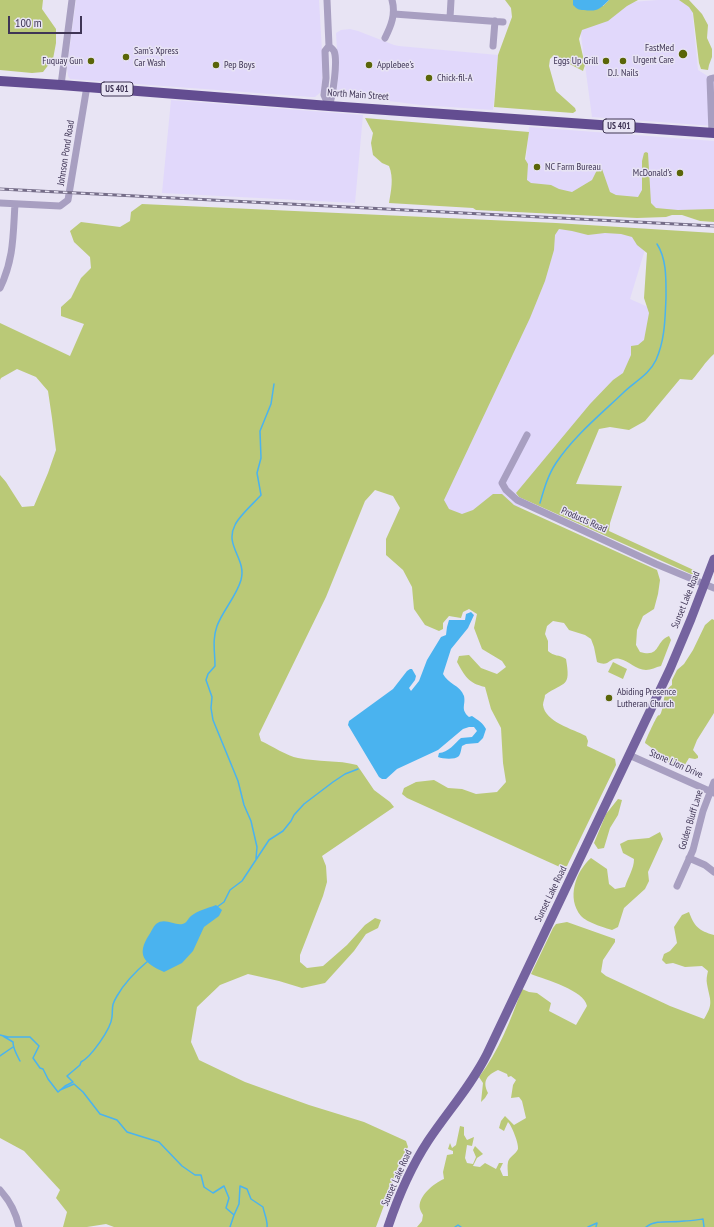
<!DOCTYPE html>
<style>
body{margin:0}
#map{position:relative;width:714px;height:1227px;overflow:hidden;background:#e8e4f4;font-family:"PT Sans Narrow",sans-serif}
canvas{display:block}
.scale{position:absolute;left:8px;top:16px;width:74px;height:18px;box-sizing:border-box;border:2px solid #3f3555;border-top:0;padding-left:5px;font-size:12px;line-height:14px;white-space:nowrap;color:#3f3555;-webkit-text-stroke:3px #e8e4f4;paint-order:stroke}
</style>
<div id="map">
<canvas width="714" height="1227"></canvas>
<div class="scale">100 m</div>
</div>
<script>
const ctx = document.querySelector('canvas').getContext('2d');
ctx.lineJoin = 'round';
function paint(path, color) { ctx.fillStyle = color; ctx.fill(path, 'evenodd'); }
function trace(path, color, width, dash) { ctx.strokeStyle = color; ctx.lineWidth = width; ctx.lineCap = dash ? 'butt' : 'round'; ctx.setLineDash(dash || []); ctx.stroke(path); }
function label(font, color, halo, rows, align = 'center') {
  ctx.font = font + ' "PT Sans Narrow",sans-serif'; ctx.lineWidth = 3; ctx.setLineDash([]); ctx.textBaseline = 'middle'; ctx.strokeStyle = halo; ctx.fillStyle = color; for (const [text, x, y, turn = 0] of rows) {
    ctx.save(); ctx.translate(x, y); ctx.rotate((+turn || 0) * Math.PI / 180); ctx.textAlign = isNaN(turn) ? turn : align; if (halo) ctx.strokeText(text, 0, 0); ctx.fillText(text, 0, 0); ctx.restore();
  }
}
paint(new Path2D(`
 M76 0H319L323 68 321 92 315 97H311L70 79 68 76 67 68Z
 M658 0H681L692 8 698 70 714 80V126L592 117 580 28 618 3Z
 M350 29 358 31 394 45 399 46 498 55 493 110 421 105 340 95 337 89 338 67 336 33 341 30Z
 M171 100 363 115 355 203 162 193Z
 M529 127 714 141V215L522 203Z
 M555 228 650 233 630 299 657 311 643 367 526 497 518 511 426 522Z`), '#e1d8fb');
paint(new Path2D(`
 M0 0H43L42 9 56 29V43L53 59 43 72 32 73 0 70Z
 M505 0H573V5L603 6 609 0H638L627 6 608 21 582 30 579 39 585 65 583 71 562 60 554 55 550 59 549 66 556 91 575 108 576 111 573 113 494 107 498 55 512 17 511 8Z
 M679 0H689L702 14 708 25 707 38 712 49V57L709 65 708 70 701 69 699 63 693 13 689 7Z
 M365 118 529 132 525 159 528 164 527 180 531 183 551 185 559 189 572 192 592 180 597 170 602 169 610 192 616 195 638 197 642 190V161L644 153 646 152 648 153 651 203 656 208 678 210 714 209V222L700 221 682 215H672L666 217 637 218 476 210 473 208 389 203C391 191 394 178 389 166L382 163 373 155 371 143 373 133Z
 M142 204 556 223 714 233V354C705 362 700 371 692 380L680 379 645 421 629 430 610 427 599 429 576 484 622 486 610 523 609 531 698 572 696 574H691L519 497 516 493 590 404 613 380 623 373 631 355V346L638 345 644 340 649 313 644 298 647 253 637 245 632 237 621 234 605 233 588 235 572 231 559 229 555 235 554 250 545 281 530 318 444 500 449 509 462 514 473 510 493 494H502L514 505 657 570 660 580 658 594 654 609 643 616 637 630 636 645 640 652C661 658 655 641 669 636L671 640 661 666C656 667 651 670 646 670 636 670 629 661 620 659 609 656 610 668 597 662L594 647 591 639 585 635 569 630 564 623 553 621 547 626 545 634 548 641V651C554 657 559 654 566 659 571 688 565 681 545 695 545 698 543 702 543 705 545 722 573 729 586 736L588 741 587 746 615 759 616 765 567 866 562 868 407 798 402 794 404 788 416 782 434 780 448 788 462 789 476 794 497 792 506 782 503 763 501 728 491 709 485 687C468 683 465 676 457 662L459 656 469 655 481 668 497 674 506 667 502 661 482 649 474 628 477 614 469 609 463 612 461 618 449 616 443 623V629L439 631 425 625 414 609 412 587 403 570 386 555V539L400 508 393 496 375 490 365 501 326 597 259 734 261 741C272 746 287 756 298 758 318 762 338 760 357 765L374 790 390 802 394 807 322 856 326 866 327 882 323 896 300 955V962L307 968 323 966 347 945 365 925 375 918 381 920 378 928 366 934 354 951 325 983 302 988 279 981 248 974 220 985 197 1007 191 1042 199 1060 245 1082 309 1105 364 1122 406 1141 408 1147 401 1159 376 1227H114L106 1224 87 1227H63L67 1212 56 1198 60 1190 24 1151 0 1138V475L6 482 22 507 34 506 48 473 56 450 52 418 48 391 36 377 17 369 1 378 0 380V323L70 356 84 324 61 316V307L71 298 81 278 91 268 90 257 74 242 70 231 81 222 120 227 130 221 131 212Z
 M712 619 714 620V713L697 740 693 750 698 756V758L695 759 689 758 683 768 658 758 656 751 645 743C646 739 655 720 657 717 660 713 658 718 661 713 665 703 662 692 672 685V680L677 670 684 664 693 650 705 625Z
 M613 662 627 669 623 679 608 672Z
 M618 799 622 800 618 815 610 828 604 848 598 849 594 843 606 814Z
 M660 832 663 839 648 872 649 881 645 889 624 908 618 927 612 930C605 928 586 922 581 916 566 898 576 871 591 858L607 869 609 884 615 889 625 887C628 877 634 869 634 859L623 853 620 844 628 840 649 838Z
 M689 912C694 926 699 931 714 935V1227H417L422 1221 423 1215C422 1213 421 1212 420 1209 417 1197 434 1183 444 1179L443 1172 447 1155 453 1154V1151L448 1149 450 1143 452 1148 456 1145 460 1126 464 1127V1135L467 1140 474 1137 472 1146 467 1145 465 1158 467 1163 473 1164 476 1157 473 1150 475 1146 483 1154 477 1158 473 1166 480 1167 485 1163 496 1169 499 1163H503L500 1169 503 1176H508C508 1172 507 1166 508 1162 509 1157 516 1154 518 1149 519 1144 512 1126 508 1122L504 1131 499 1128 501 1121 505 1116 514 1125 526 1118 522 1101 519 1097 511 1098 513 1085 516 1080 511 1076 508 1077 507 1074 498 1070C487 1075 482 1081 488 1093L485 1098 481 1102 483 1083 479 1077C499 1051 511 1019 522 989L529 992 537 993 551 1003 549 1011 576 1025 587 1006C584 990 546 980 531 974L553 928 556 924 567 922 615 939V942L603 960 601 972 606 976 670 1006 704 1019C714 1003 710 1001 707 984 706 980 707 975 708 971L702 966 685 967 673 963 666 964 662 960 664 954 670 951 677 943 674 927 682 915Z`), '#bac977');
paint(new Path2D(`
 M573 0H609C600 9 597 12 584 10 578 10 577 9 573 5Z
 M471 612 474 615 468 628 451 649 443 674C448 684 460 685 464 696 466 705 460 709 469 717L472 716C478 720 483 723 486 729L483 738 478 743 466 744 462 746C461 749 461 753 459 756 455 760 443 759 438 757L439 753C448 753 455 743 461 738L472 737 477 731 474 727H469L463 729 438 750 397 769 386 779H382L379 777 348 725 349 721 393 689 407 671 410 669H412L416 676 415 680 409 688 411 691 419 681 427 660 441 637 446 635 447 627 449 620H465L466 614Z
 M216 905 222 910 219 916 204 927 193 951 182 963 164 972C144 963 136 955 149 935 151 932 153 927 156 924 166 916 176 928 185 923 188 921 188 918 191 916 197 911 208 908 216 905Z`), '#4ab3ef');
trace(new Path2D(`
 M540 503C544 489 548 475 556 463 574 436 600 415 623 393 634 382 649 375 656 360 665 340 665 319 666 298 666 281 667 259 657 244
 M256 859 257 847 251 821 244 805 238 781 213 720 211 708 212 697 206 680 208 674 215 666C215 652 212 640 217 626 223 610 236 597 241 580 247 559 224 546 235 525 239 516 254 503 261 495L257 473 261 458 260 431 271 404 274 384
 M217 907 224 902 230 890 242 881 269 840 283 831 291 821 294 815 304 804 333 782 345 774 358 769
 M0 1035 8 1037H30L39 1046 33 1058 40 1068 43 1069 48 1079 58 1092
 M3 1036 13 1042C13 1049 17 1055 20 1061
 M0 1056 13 1047
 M60 1090 74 1084 83 1092 100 1114 117 1120 127 1132 159 1142 182 1166 195 1175H201L204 1187 213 1193 224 1186 229 1198 226 1208 234 1215
 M58 1092 65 1086 73 1082 67 1076 80 1065 81 1062C91 1057 111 1029 112 1017 113 1007 111 1006 117 996 125 982 136 971 148 961
 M230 1227 234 1215 239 1204 240 1186 247 1189 251 1199 263 1207C264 1213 268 1221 267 1227
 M455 1227 458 1225 461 1227
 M588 1227 597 1223 596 1227
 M646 1227C656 1219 672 1223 684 1221 690 1221 696 1220 703 1219L704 1227`), '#4ab3ef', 1.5);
trace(new Path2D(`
 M327 0 329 46C331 48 333 49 334 51 338 60 333 96 329 106
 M394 14 503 22
 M450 18 451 0
 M385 38C391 26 396 14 392 0
 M329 46 325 51 326 78 324 95 329 106
 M493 46 495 21
 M61 85 72 0
 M712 133 710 79 714 78
 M0 203 60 206 68 200 87 86
 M0 288C14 259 13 235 15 204
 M527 435 502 483 506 490 517 500 656 564 714 588
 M629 755 714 793
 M689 858 705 865 714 872
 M677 886 693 850 703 811 714 782
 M0 1190C10 1201 16 1212 19 1227`), '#a89fc1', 7);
trace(new Path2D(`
 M388 1227C398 1197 411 1167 428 1141 448 1111 471 1086 487 1054L670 669 691 619 714 559`), '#75639f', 9);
trace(new Path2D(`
 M0 81 61 85 329 106 714 133`), '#634d91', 10);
const rail = new Path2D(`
 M0 189 714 226`);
trace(rail, '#756d88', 3);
trace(rail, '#e8e4f4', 1.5, [4.5]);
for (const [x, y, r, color] of [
 [683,54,5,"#5a6508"],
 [126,57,4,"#5a6508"],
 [91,61,4,"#5a6508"],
 [606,61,4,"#5a6508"],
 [623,61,4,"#5a6508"],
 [216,65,4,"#5a6508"],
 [369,65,4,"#5a6508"],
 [429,78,4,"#5a6508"],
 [537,167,4,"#5a6508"],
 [680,173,4,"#5a6508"],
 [609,698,4,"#5a6508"]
]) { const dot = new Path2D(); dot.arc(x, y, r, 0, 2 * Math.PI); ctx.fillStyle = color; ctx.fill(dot); trace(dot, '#e8e4f4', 1.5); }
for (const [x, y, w] of [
 [117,89,32],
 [619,126,32]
]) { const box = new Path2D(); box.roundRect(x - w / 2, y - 7, w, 14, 3); ctx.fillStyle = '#e8e4f4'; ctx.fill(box); trace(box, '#3f3555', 1); }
label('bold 9px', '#3f3555', null, [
 ["US 401",117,89],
 ["US 401",619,126]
]);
label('10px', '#3f3555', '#e8e4f4', [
 ["FastMed",674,48,"right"],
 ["Urgent Care",674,60,"right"],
 ["Sam's Xpress",134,51],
 ["Car Wash",134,63],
 ["Fuquay Gun",83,61,"right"],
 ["Eggs Up Grill",598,61,"right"],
 ["Pep Boys",224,65],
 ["Applebee's",377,65],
 ["D.J. Nails",623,73,"center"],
 ["Chick-fil-A",437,78],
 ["NC Farm Bureau",545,167],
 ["McDonald's",672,173,"right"],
 ["Abiding Presence",617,692],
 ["Lutheran Church",617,704]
], 'left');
label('10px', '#3f3555', '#e8e4f4', [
 ["North Main Street",358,95,4],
 ["Johnson Pond Road",66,153,-81],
 ["Products Road",584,520,24],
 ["Sunset Lake Road",686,600,-68],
 ["Stone Lion Drive",676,764,24],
 ["Golden Bluff Lane",691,820,-73],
 ["Sunset Lake Road",551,894,-64],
 ["Sunset Lake Road",397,1178,-66]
]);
</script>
